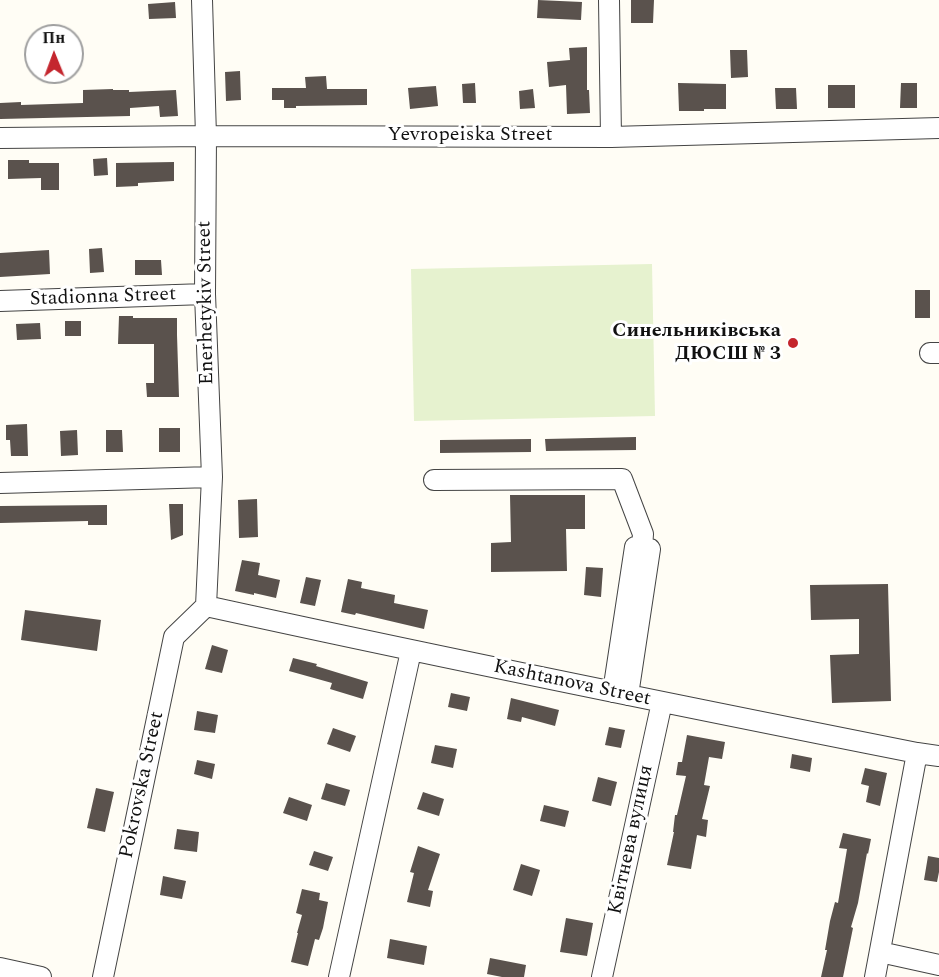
<!DOCTYPE html>
<meta charset="utf-8">
<style>
body{margin:0}
#map{position:relative;width:939px;height:977px;overflow:hidden;background:#fffdf5;font-family:Spectral,serif}
canvas{display:block}
.north{position:absolute;left:24px;top:24px;width:60px;height:60px;box-sizing:border-box;background:#fff;border:2px solid #a0a0a0;border-radius:50%;rotate:359deg;font-size:16px;font-weight:700;line-height:24px;text-align:center;color:#111}
.north::after{content:'';display:block;margin:auto;width:21px;height:27px;background:#c4262e;clip-path:polygon(50% 0,100% 100%,50% 72%,0 100%)}
</style>
<div id="map">
<canvas width="939" height="977"></canvas>
<div class="north">Пн</div>
</div>
<script>
const ctx = document.querySelector('canvas').getContext('2d');
ctx.lineJoin = 'round';
function paint(path, color) { ctx.fillStyle = color; ctx.fill(path, 'evenodd'); }
function trace(path, color, width, dash) { ctx.strokeStyle = color; ctx.lineWidth = width; ctx.lineCap = dash ? 'butt' : 'round'; ctx.setLineDash(dash || []); ctx.stroke(path); }
function label(font, color, halo, rows, align = 'center') {
  ctx.font = font + ' Spectral,serif'; ctx.lineWidth = 6; ctx.setLineDash([]); ctx.textBaseline = 'middle'; ctx.strokeStyle = halo; ctx.fillStyle = color; for (const [text, x, y, turn = 0] of rows) {
    ctx.save(); ctx.translate(x, y); ctx.rotate((+turn || 0) * Math.PI / 180); ctx.textAlign = isNaN(turn) ? turn : align; if (halo) ctx.strokeText(text, 0, 0); ctx.fillText(text, 0, 0); ctx.restore();
  }
}
paint(new Path2D(`
 M652 264 655 416 414 421 411 269Z`), '#e6f2cf');
paint(new Path2D(`
 M538 0 582 2 581 20 537 18Z
 M631 0H654L653 23H631Z
 M175 2 176 18 149 19 148 4Z
 M587 47V90H589L590 113 567 114 566 85 549 87 547 62 570 60 569 48Z
 M730 50H747L748 77 731 78Z
 M240 71 241 100 226 101 225 72Z
 M326 76 327 89H367V105L296 106V108H284V100H272V88H306L305 77Z
 M475 83 476 103H463L462 84Z
 M678 83 726 84V109H704V111H679Z
 M901 83H917V108H900Z
 M828 85H855V108H828Z
 M436 86 438 106 410 109 408 88Z
 M775 88H796L797 109H776Z
 M113 89V90H129V92L176 90 178 116 160 117 159 106 130 108V116L0 119V103L21 102V105L83 103V90Z
 M533 89 535 108 520 109 519 91Z
 M107 158 108 175 94 176 93 159Z
 M8 160H29V163H59V190H41V178L8 179Z
 M174 162V181L138 183V186L116 187V163Z
 M102 248 104 272 90 273 89 249Z
 M49 250 50 274 0 277V253Z
 M135 260H161L162 275H135Z
 M915 290H930V318H915Z
 M119 316H133V318H177V335L179 397H147L146 383H154V344H118Z
 M65 321H81V336H65Z
 M40 323 41 339 17 340 16 324Z
 M27 424 28 456H11L10 440H6V425Z
 M159 428H180V452H159Z
 M77 430 78 455 61 456 60 431Z
 M106 430H122L123 452H106Z
 M636 437V450L546 451 545 439Z
 M531 439V452L440 453V440Z
 M510 495H585V529H566L567 571 491 572V543L511 542Z
 M257 499 258 537 239 538 238 500Z
 M169 504H183V535L171 540Z
 M107 505V525H88V521L0 523V506Z
 M242 560 260 563 258 575 280 580 276 598 254 593V595L235 591Z
 M586 567 603 568 601 597 584 595Z
 M306 577 321 580 315 606 300 603Z
 M348 579 362 582 361 588 395 595 394 603 428 610 424 629 356 613 355 615 341 612Z
 M888 584 891 701 832 703 830 655 859 654V619L811 620 810 585Z
 M25 610 101 620 97 651 21 640Z
 M212 645 228 650 222 673 205 669Z
 M293 658 317 664 316 666 368 682 363 699 330 689 332 683 289 671Z
 M451 693 470 697 467 711 448 707Z
 M511 698 559 710 555 726 522 717 521 722 507 719Z
 M197 711 218 715 215 733 194 730Z
 M609 727 625 730 621 748 605 745Z
 M333 728 356 736 350 752 327 744Z
 M687 735 725 742 722 759 709 757 704 785 710 786 702 819 708 820 706 837 697 835 691 869 667 865 674 832H673L675 815H677L686 776 676 775 678 762H682Z
 M435 745 457 749 453 768 431 763Z
 M792 754 812 758 810 772 790 768Z
 M197 760 215 764 212 779 194 774Z
 M865 768 887 773 880 806 866 802 869 786 861 784Z
 M598 777 617 782 611 806 592 801Z
 M326 783 350 790 345 806 321 799Z
 M96 788 114 792 105 832 87 828Z
 M423 792 444 799 439 816 417 809Z
 M289 797 312 805 307 821 283 813Z
 M544 805 569 811 565 827 540 821Z
 M177 829 199 832 197 852 174 849Z
 M843 833 871 839 868 854 867 853 858 903 851 927 853 928 843 977H821L827 950H825L830 921 835 902 838 903 847 849 839 848Z
 M418 846 440 854 428 890 433 891 430 907 407 902 414 873 410 872Z
 M314 851 333 857 328 871 309 865Z
 M928 856 939 858V872L937 882 924 880Z
 M521 864 540 870 532 896 513 890Z
 M163 876 186 881 182 899 160 895Z
 M302 889 320 893 319 900 328 902 323 928 319 940 315 939 308 966 291 962 298 933H297L302 915 296 913Z
 M566 918 593 923 587 956 560 952Z
 M390 939 427 946 424 965 387 958Z
 M490 958 526 965 524 977H502L487 974Z`), '#5a524d');
const minor = new Path2D(`
 M202 0 206 136 205 294 212 477 206 606
 M609 0 611 137
 M0 138 206 136 611 137 939 128
 M0 301 205 294
 M930 353H939
 M434 480 622 479 643 534 642 548
 M0 483 212 477
 M206 606C443 658 680 706 917 753L939 756
 M613 692 635 547 650 549 628 695
 M880 952 939 965
 M0 968 41 977
 M103 977 174 637 206 606
 M339 977 411 651
 M602 977 662 702
 M875 977 917 753`);
trace(minor, '#444', 22);
trace(minor, '#fff', 20);
for (const [x, y, r, color] of [
 [793,343,6,"#c4262e"]
]) { const dot = new Path2D(); dot.arc(x, y, r, 0, 2 * Math.PI); ctx.fillStyle = color; ctx.fill(dot); trace(dot, '#fff', 2); }
label('20px', '#111', '#fff', [
 ["Yevropeiska Street",470,136],
 ["Stadionna Street",103,298,-2],
 ["Enerhetykiv Street",207,303,-91],
 ["Kashtanova Street",572,684,12],
 ["Pokrovska Street",143,785,-78],
 ["Квітнева вулиця",632,840,-78]
]);
label('bold 20px', '#111', '#fff', [
 ["Синельниківська",781,332],
 ["ДЮСШ № 3",781,355]
], 'right');
</script>
